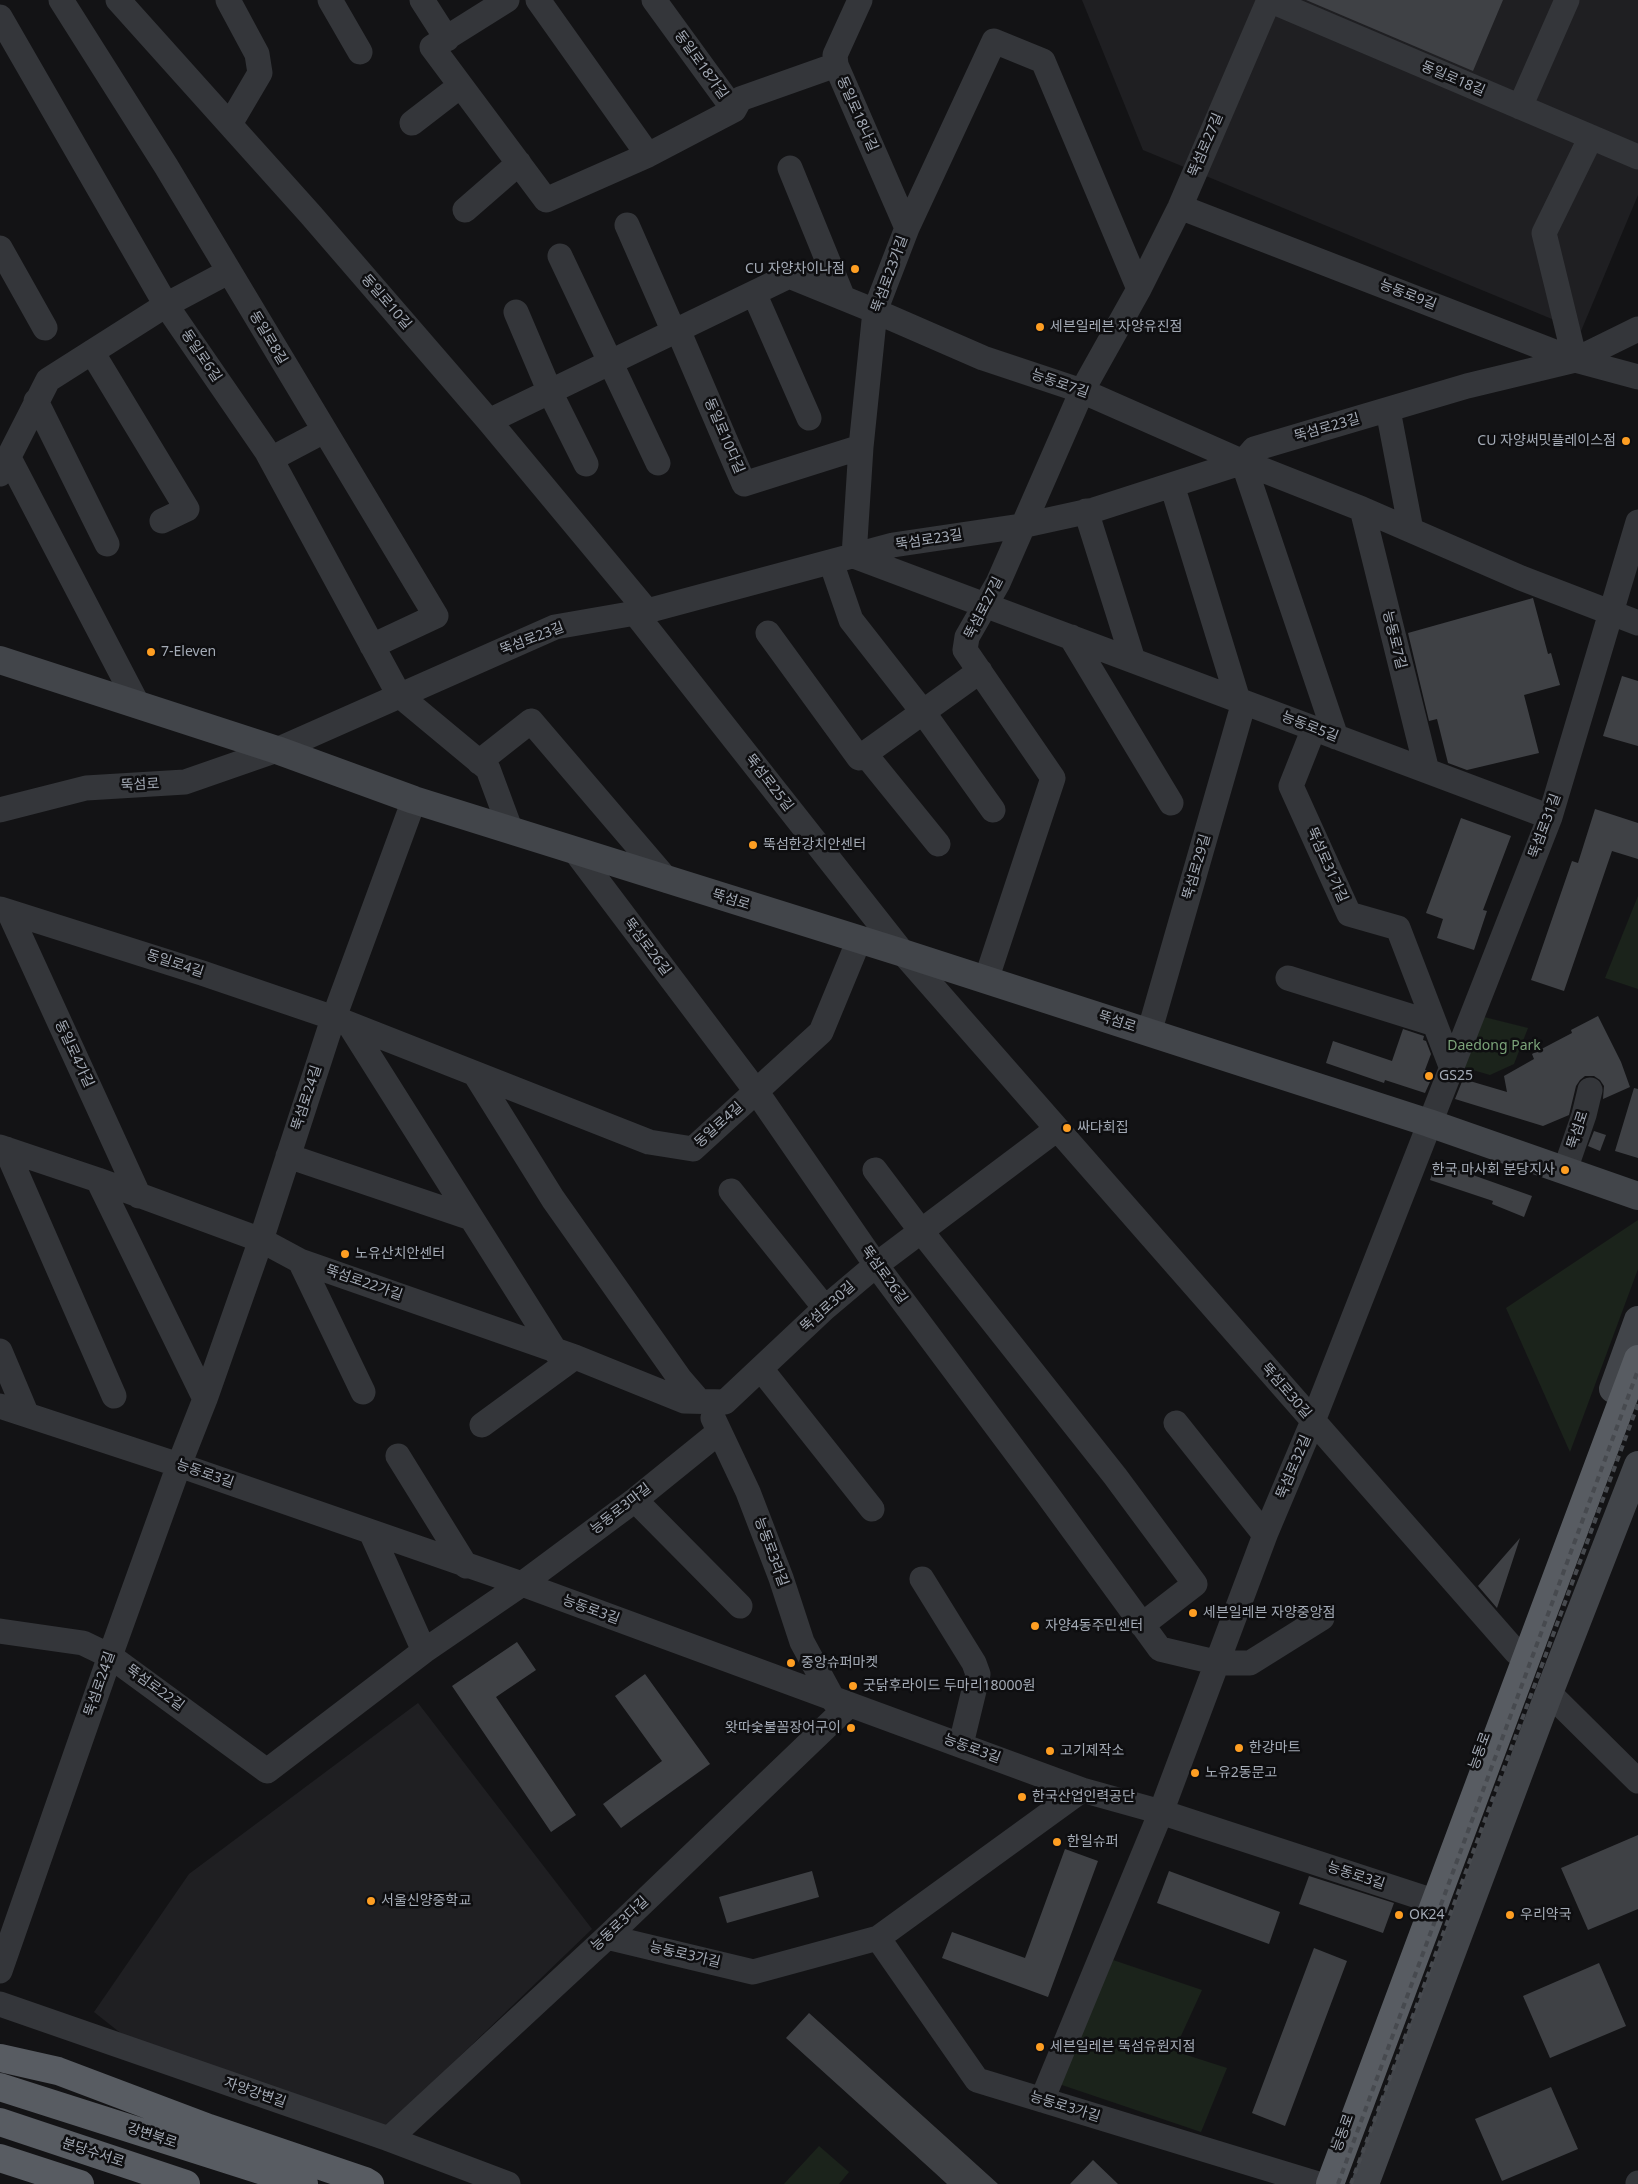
<!DOCTYPE html>
<meta charset="utf-8">
<style>
body{margin:0}
canvas{display:block;background:#131315}
</style>
<canvas width="1638" height="2184"></canvas>
<script>
const ctx = document.querySelector('canvas').getContext('2d');
ctx.lineJoin = 'round';
function paint(path, color) { ctx.fillStyle = color; ctx.fill(path, 'evenodd'); }
function trace(path, color, width, dash) { ctx.strokeStyle = color; ctx.lineWidth = width; ctx.lineCap = dash ? 'butt' : 'round'; ctx.setLineDash(dash || []); ctx.stroke(path); }
function label(font, color, halo, rows, align = 'center') {
  ctx.font = font + ' "Noto Sans","Noto Sans KR",sans-serif'; ctx.lineWidth = 5; ctx.setLineDash([]); ctx.textBaseline = 'middle'; ctx.strokeStyle = halo; ctx.fillStyle = color; for (const [text, x, y, turn = 0] of rows) {
    ctx.save(); ctx.translate(x, y); ctx.rotate((+turn || 0) * Math.PI / 180); ctx.textAlign = isNaN(turn) ? turn : align; if (halo) ctx.strokeText(text, 0, 0); ctx.fillText(text, 0, 0); ctx.restore();
  }
}
paint(new Path2D(`
 M1082 0H1638V195L1581 331 1143 150Z
 M418 1703 592 1929 378 2135 165 2068 94 2012 189 1874Z`), '#1f1f22');
paint(new Path2D(`
 M1638 896V989L1605 978Z
 M1480 1016 1528 1028 1514 1064 1490 1075 1459 1066Z
 M1638 1220V1269L1570 1452 1506 1308Z
 M1113 1960 1202 1990 1174 2051 1227 2068 1201 2132 1056 2083Z
 M819 2146 849 2172 839 2184H784Z`), '#1b231b');
paint(new Path2D(`
 M1306 0H1503L1473 71Z
 M1533 598 1548 654 1551 653 1560 685 1524 695 1539 753 1467 770 1448 763 1437 719 1429 721 1408 633Z
 M1622 676 1638 681V746L1603 736Z
 M1595 809 1638 823V859L1612 851 1564 991 1531 980 1572 861 1578 863Z
 M1461 818 1511 836 1483 910 1487 911 1474 950 1437 938 1443 919 1426 913Z
 M1598 1016 1621 1062 1630 1087 1603 1099 1604 1086 1600 1080 1594 1076H1585L1580 1080 1576 1086 1569 1115 1543 1126 1455 1099 1463 1079 1507 1092 1504 1076 1534 1059 1532 1054 1572 1033 1571 1030Z
 M1403 1029 1424 1036 1423 1040 1426 1041 1431 1054 1425 1070 1434 1073 1425 1093 1385 1080 1384 1083 1326 1063 1333 1041 1392 1061Z
 M1634 1088 1638 1089V1158L1615 1151Z
 M1594 1131 1606 1135 1600 1151 1588 1146Z
 M1436 1162 1532 1196 1524 1217 1492 1204 1493 1201 1430 1180Z
 M1520 1538 1497 1608 1478 1586Z
 M517 1642 536 1670 496 1697 576 1815 551 1832 452 1686Z
 M645 1674 710 1764 621 1828 603 1804 662 1761 615 1696Z
 M1638 1835V1909L1588 1930 1561 1868Z
 M1065 1849 1098 1861 1048 1997 942 1958 952 1932 1025 1958Z
 M812 1871 819 1897 727 1923 719 1897Z
 M1169 1871 1280 1912 1269 1944 1157 1903Z
 M1309 1876 1394 1903 1383 1933 1299 1904Z
 M1314 1948 1347 1961 1285 2126 1252 2113Z
 M1599 1963 1626 2026 1550 2058 1523 1996Z
 M809 2013 998 2184H947L934 2172 786 2038Z
 M1551 2087 1578 2149 1502 2181 1475 2119Z
 M1093 2160 1118 2184H1070Z`), '#3f4145');
trace(new Path2D(`
 M61 0 166 166 436 616 372 646
 M118 0 311 215 489 421 647 611
 M228 0 257 54 260 73 230 124
 M330 0 360 52
 M422 0 447 39
 M507 0 432 47 546 200 648 155 734 110
 M538 0 648 155
 M654 0 734 110 740 99 836 65
 M860 0 835 55 836 65 907 228
 M1269 0 1638 157
 M0 17 166 305 267 452 399 695 488 769 511 831
 M1520 107 1567 0
 M412 123 460 86
 M790 168 843 298
 M1180 207 1575 360 1638 377
 M465 210 519 163
 M627 225 674 332
 M0 248 45 328
 M560 256 658 463
 M1139 289 1043 61 994 41 907 228 875 311 861 447 854 556 1550 817
 M754 293 809 418
 M516 312 550 392 586 464
 M678 330 744 484 861 447
 M92 352 187 509 162 521
 M1575 360 1544 233 1591 137
 M36 401 107 544
 M1388 410 1411 530
 M489 421 789 276 875 311 983 358 1082 391 1243 462 1362 509 1521 578 1638 623
 M9 458 138 705
 M271 459 324 431
 M1243 462 1336 737
 M0 474 48 380 166 305 228 272
 M1172 485 1238 700
 M1362 509 1427 771
 M1086 511 1133 660
 M831 562 851 620 923 712 993 810
 M635 613 903 953 1516 1652
 M768 633 859 758 980 671
 M1071 637 1171 803
 M1314 728 1291 786 1349 914 1398 928 1451 1066
 M865 754 938 844
 M479 762 531 721 667 880
 M0 810 86 788 185 782 277 750 555 627 647 611 893 545 1021 526 1094 510 1243 462 1254 449 1467 386 1575 360 1638 329
 M575 851 756 1091 876 1265 1047 1494 1160 1649 1219 1663H1250L1322 1618
 M0 909 202 973 334 1018 649 1142 693 1149 821 1032 859 940
 M9 912 139 1196
 M1288 978 1435 1024
 M986 980 1053 778 965 650 967 637 998 583 1082 391 1139 289 1180 207 1269 0
 M349 1024 556 1352
 M1149 1033 1244 702
 M475 1074 553 1199 680 1379 699 1401
 M0 1147 98 1180 261 1240 300 1261 575 1357 684 1401 725 1402 825 1308 876 1265 1057 1129
 M6 1149 114 1396
 M288 1156 471 1218
 M875 1170 921 1231 1115 1476 1195 1584 1142 1625
 M1565 1170 1584 1115 1590 1090
 M98 1180 205 1399
 M731 1191 825 1308
 M300 1261 363 1392
 M0 1351 27 1415
 M761 1369 872 1509
 M0 1406 179 1465 522 1584 1082 1790 1161 1812 1427 1899
 M713 1418 748 1492 781 1578 802 1642 834 1701
 M1176 1423 1265 1535
 M482 1425 575 1357
 M398 1456 466 1566
 M635 1500 740 1606
 M371 1532 424 1651
 M922 1579 974 1663 978 1674 961 1744
 M0 1631 83 1643 110 1656 267 1771 424 1651 522 1584 635 1500 719 1432
 M1549 1693 1638 1781
 M607 1937 753 1972 878 1938 977 2080 1318 2184
 M878 1938 1082 1790
 M0 1971 110 1656 179 1465 205 1399 261 1240 329 1031 414 800
 M0 2004 389 2139 508 2184
 M1042 2100 1161 1812 1265 1535 1313 1421 1550 817 1638 522
 M389 2139 607 1937 848 1706
 M1638 2184V2183`), '#34363a', 25);
trace(new Path2D(`
 M0 660 277 750 414 800 903 953 1429 1123 1638 1196
 M1613 1389 1638 1320
 M1365 2184 1549 1693 1638 1465`), '#42454a', 28);
trace(new Path2D(`
 M0 2058 58 2071 209 2128 365 2181 370 2184
 M0 2087 304 2184
 M0 2122 186 2184
 M0 2158 80 2184
 M1330 2184 1638 1359`), '#585c62', 28);
trace(new Path2D(`
 M1338 2184 1638 1370
 M1351 2184 1638 1404`), '#474a4f', 4, [6, 5]);
for (const [x, y, r, color] of [
 [855,269,5,"#fe9e22"],
 [1040,327,5,"#fe9e22"],
 [1626,441,5,"#fe9e22"],
 [151,652,5,"#fe9e22"],
 [753,845,5,"#fe9e22"],
 [1429,1076,5,"#fe9e22"],
 [1067,1128,5,"#fe9e22"],
 [1565,1170,5,"#fe9e22"],
 [345,1254,5,"#fe9e22"],
 [1193,1613,5,"#fe9e22"],
 [1035,1626,5,"#fe9e22"],
 [791,1663,5,"#fe9e22"],
 [853,1686,5,"#fe9e22"],
 [851,1728,5,"#fe9e22"],
 [1239,1748,5,"#fe9e22"],
 [1050,1751,5,"#fe9e22"],
 [1195,1773,5,"#fe9e22"],
 [1022,1797,5,"#fe9e22"],
 [1057,1842,5,"#fe9e22"],
 [371,1901,5,"#fe9e22"],
 [1399,1915,5,"#fe9e22"],
 [1510,1915,5,"#fe9e22"],
 [1040,2047,5,"#fe9e22"]
]) { const dot = new Path2D(); dot.arc(x, y, r, 0, 2 * Math.PI); ctx.fillStyle = color; ctx.fill(dot); trace(dot, '#0e0e10', 2); }
label('14px', '#a4abb6', '#0e0e10', [
 ["동일로18가길",701,65,54],
 ["동일로18길",1453,79,23],
 ["동일로18나길",857,114,66],
 ["뚝섬로27길",1206,145,-67],
 ["뚝섬로23가길",890,274,-70],
 ["능동로9길",1408,295,21],
 ["동일로10길",386,302,49],
 ["동일로8길",268,338,59],
 ["동일로6길",201,356,56],
 ["능동로7길",1060,384,19],
 ["뚝섬로23길",1327,428,-16],
 ["동일로10다길",724,436,67],
 ["뚝섬로23길",929,540,-9],
 ["뚝섬로27길",984,608,-63],
 ["뚝섬로23길",532,639,-21],
 ["능동로7길",1394,640,76],
 ["능동로5길",1310,727,21],
 ["뚝섬로25길",769,783,52],
 ["뚝섬로",140,785,-3],
 ["뚝섬로31길",1545,826,-70],
 ["뚝섬로31가길",1327,865,66],
 ["뚝섬로29길",1197,867,-74],
 ["뚝섬로",731,900,17],
 ["뚝섬로26길",647,947,53],
 ["동일로4길",175,964,18],
 ["뚝섬로",1117,1022,18],
 ["동일로4가길",74,1054,65],
 ["뚝섬로24길",307,1098,-72],
 ["동일로4길",719,1125,-42],
 ["뚝섬로",1578,1130,-72],
 ["뚝섬로26길",884,1275,54],
 ["뚝섬로22가길",364,1283,19],
 ["뚝섬로30길",828,1307,-42],
 ["뚝섬로30길",1286,1391,49],
 ["뚝섬로32길",1294,1467,-67],
 ["능동로3길",205,1474,19],
 ["능동로3마길",621,1509,-38],
 ["능동로3라길",771,1552,70],
 ["능동로3길",591,1610,20],
 ["뚝섬로24길",100,1684,-71],
 ["뚝섬로22길",155,1688,36],
 ["능동로3길",972,1749,20],
 ["능동로",1480,1751,-70],
 ["능동로3길",1356,1876,18],
 ["능동로3다길",620,1924,-43],
 ["능동로3가길",685,1955,13],
 ["자양강변길",255,2093,19],
 ["능동로3가길",1065,2107,17],
 ["능동로",1343,2133,-70],
 ["강변북로",152,2136,18],
 ["분당수서로",93,2153,18]
]);
label('14px', '#a4abb6', '#0e0e10', [
 ["CU 자양차이나점",845,269,"right"],
 ["세븐일레븐 자양유진점",1050,327],
 ["CU 자양써밋플레이스점",1616,441,"right"],
 ["7-Eleven",161,652],
 ["뚝섬한강치안센터",763,845],
 ["GS25",1439,1076],
 ["싸다회집",1077,1128],
 ["한국 마사회 분당지사",1555,1170,"right"],
 ["노유산치안센터",355,1254],
 ["세븐일레븐 자양중앙점",1203,1613],
 ["자양4동주민센터",1045,1626],
 ["중앙슈퍼마켓",801,1663],
 ["굿닭후라이드 두마리18000원",863,1686],
 ["왓따숯불꼼장어구이",841,1728,"right"],
 ["한강마트",1249,1748],
 ["고기제작소",1060,1751],
 ["노유2동문고",1205,1773],
 ["한국산업인력공단",1032,1797],
 ["한일슈퍼",1067,1842],
 ["서울신양중학교",381,1901],
 ["OK24",1409,1915],
 ["우리약국",1520,1915],
 ["세븐일레븐 뚝섬유원지점",1050,2047]
], 'left');
label('14px', '#7ba379', '#0e0e10', [
 ["Daedong Park",1494,1046]
]);
</script>
